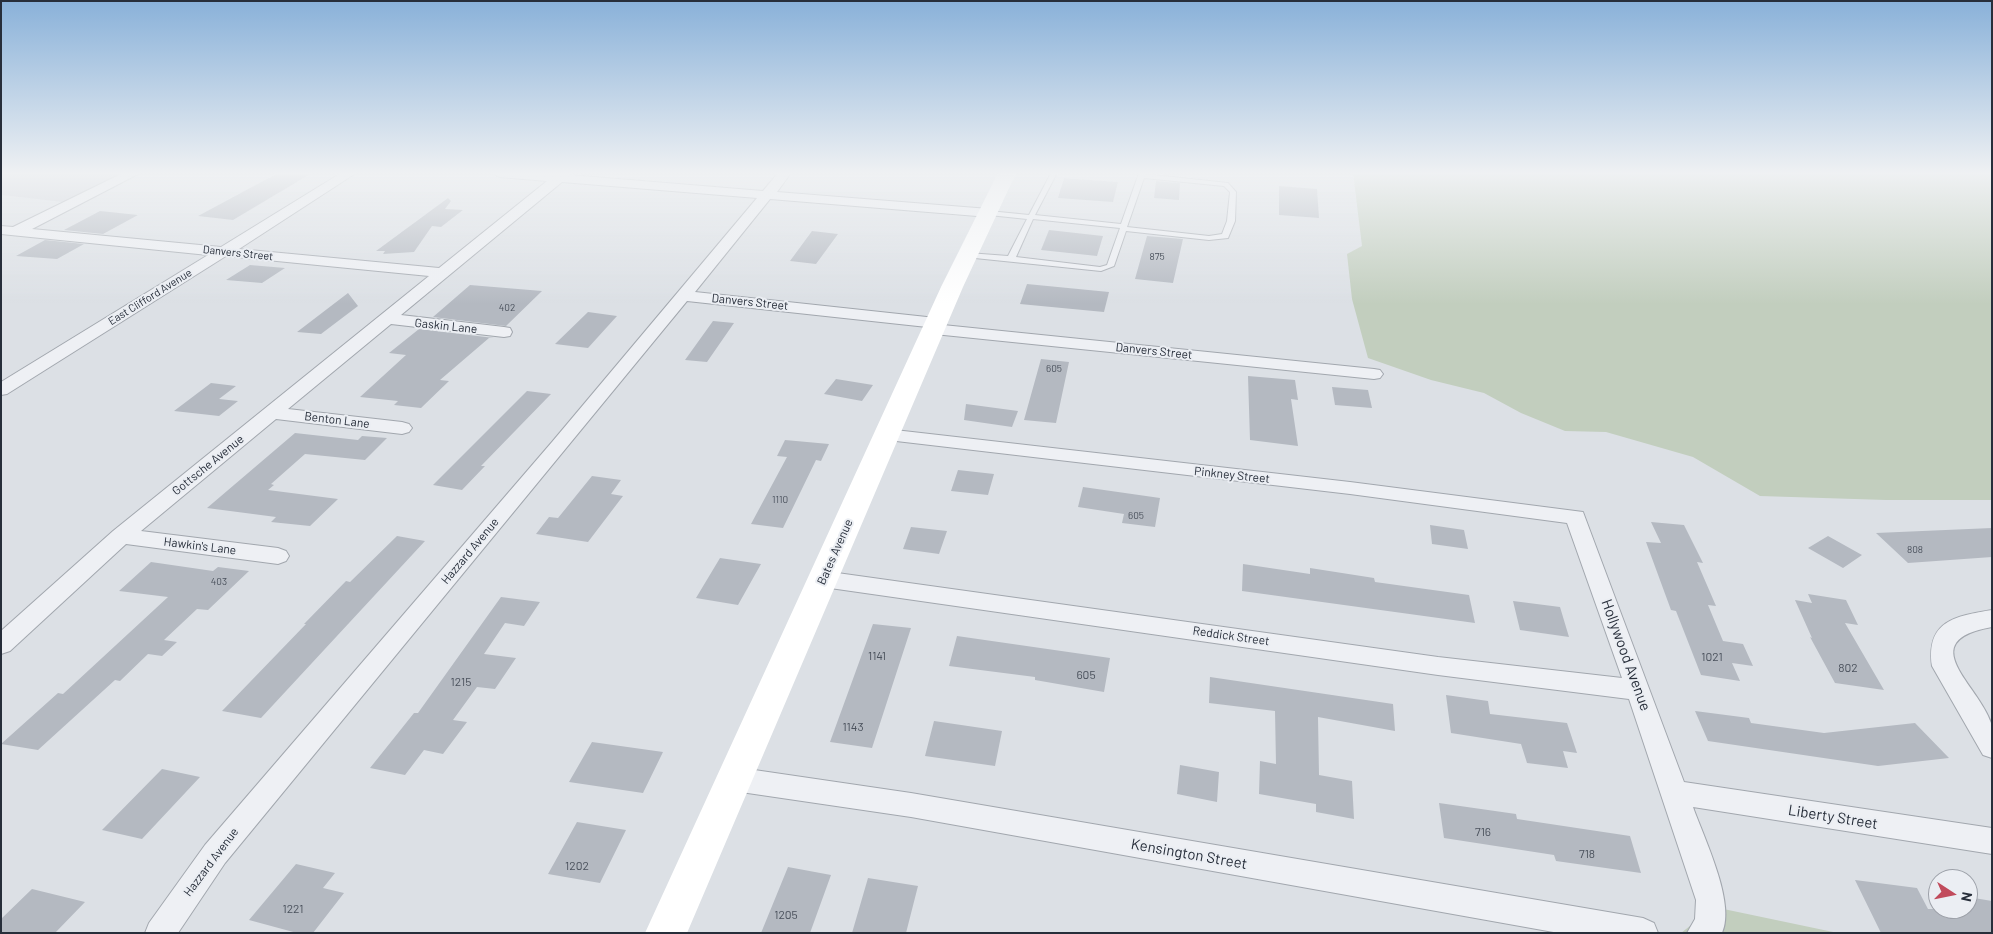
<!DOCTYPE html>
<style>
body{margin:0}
#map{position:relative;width:1993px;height:934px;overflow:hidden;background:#dce0e5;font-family:Barlow,sans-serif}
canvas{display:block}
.frame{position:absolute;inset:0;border:2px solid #272e3a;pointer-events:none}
.north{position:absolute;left:1928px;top:869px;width:50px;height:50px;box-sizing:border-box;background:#ebeef3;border:1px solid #9da1a9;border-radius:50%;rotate:101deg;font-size:14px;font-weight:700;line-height:20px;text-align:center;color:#272e3a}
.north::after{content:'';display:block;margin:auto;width:18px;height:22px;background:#c14b5c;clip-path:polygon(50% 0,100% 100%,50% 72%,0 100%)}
</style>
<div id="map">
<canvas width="1993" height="934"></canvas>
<div class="frame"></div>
<div class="north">N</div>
</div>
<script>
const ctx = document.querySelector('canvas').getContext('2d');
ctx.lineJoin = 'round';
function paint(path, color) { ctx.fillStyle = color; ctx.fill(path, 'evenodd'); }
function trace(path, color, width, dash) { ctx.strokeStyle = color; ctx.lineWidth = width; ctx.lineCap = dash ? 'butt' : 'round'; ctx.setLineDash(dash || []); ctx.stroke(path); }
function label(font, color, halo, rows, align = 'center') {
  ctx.font = font + ' Barlow,sans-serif'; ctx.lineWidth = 4; ctx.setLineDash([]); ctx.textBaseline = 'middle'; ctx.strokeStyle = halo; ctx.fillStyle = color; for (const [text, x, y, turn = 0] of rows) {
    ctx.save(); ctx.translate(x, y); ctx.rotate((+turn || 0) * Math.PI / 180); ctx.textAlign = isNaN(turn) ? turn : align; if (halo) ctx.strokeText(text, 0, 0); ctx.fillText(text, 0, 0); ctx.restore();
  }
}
paint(new Path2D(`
 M1 173H111L130 174 72 203 1 195Z`), '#cbcfd6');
paint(new Path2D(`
 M1353 173H1992V500H1886L1760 496 1693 457 1606 432 1565 431 1521 413 1484 393 1431 380 1368 358 1352 299 1347 254 1362 246Z
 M1714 907 1838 933H1681Z`), '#c2cebe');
paint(new Path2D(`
 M278 173H312L233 220 198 216Z
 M1064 178 1118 182 1113 202 1058 198Z
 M1156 181 1180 183 1179 200 1154 198Z
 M1279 186 1317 189 1319 218 1279 215Z
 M448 198 451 201 445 209 463 210 441 227 432 226 414 252 383 254 385 251H376Z
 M100 211 138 215 103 234 64 230Z
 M1049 230 1103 236 1097 256 1041 250Z
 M812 231 838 234 816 264 790 261Z
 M1147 236 1183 239 1173 283 1135 279Z
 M45 240 84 244 57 259 16 256Z
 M250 265 285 268 262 283 226 280Z
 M1027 284 1109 292 1104 312 1020 304Z
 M470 285 542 291 506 326 433 317Z
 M348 293 358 306 321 334 297 332Z
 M588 312 617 316 588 348 555 344Z
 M713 321 734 323 707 362 685 360Z
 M419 329 494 338H489L440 380 449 381 421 408 394 405 398 401 360 397 406 355 389 353Z
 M1041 359 1069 362 1056 423 1024 420Z
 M1248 376 1295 380 1298 400 1291 399 1298 446 1250 440Z
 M836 379 873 385 862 401 824 394Z
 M211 383 236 386 219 399 238 401 219 416 174 411Z
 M1332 387 1368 390 1372 408 1335 405Z
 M527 391 551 394 481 466H485L462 490 433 485Z
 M966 404 1018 411 1012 427 964 420Z
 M295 433 358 440 362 436 387 438 365 460 305 454 271 484 274 485 268 490 338 499 310 526 271 522 276 517 207 508Z
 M785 440 829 444 821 461 816 460 783 528 751 524 787 457 777 456Z
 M958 470 994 474 988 495 951 491Z
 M592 476 621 480 611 494 623 496 588 542 536 534 549 517 558 518Z
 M1083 487 1160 498 1155 527 1122 523 1124 514 1078 507Z
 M1651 522 1684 525 1703 563 1697 562 1716 606 1708 605 1723 641 1743 644 1753 666 1732 663 1740 681 1701 675 1676 611 1671 610 1646 542 1661 543Z
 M1430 525 1464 530 1468 549 1432 544Z
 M911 527 947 531 939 554 903 549Z
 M1992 528V557L1908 563 1876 533Z
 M397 536 425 541 261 718 222 711 306 624H304L346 581 350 582Z
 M1828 536 1862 555 1843 568 1808 548Z
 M720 558 761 564 738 605 696 598Z
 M151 562 213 571 218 567 249 571 208 610 197 609 164 640 177 642 162 656 148 654 120 681 115 680 38 750 1 744 58 693 63 694 168 597 119 591Z
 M1243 564 1310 574V568L1374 578 1375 582 1469 595 1475 623 1242 591Z
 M1808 594 1846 600 1858 625 1845 623 1884 690 1835 683 1810 637 1812 638 1795 600 1812 603Z
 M501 597 540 602 524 626 505 623 484 654 516 658 495 689 477 687 453 720 467 722 443 754 424 750 405 775 370 768 414 713H418Z
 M1513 601 1560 607 1569 637 1520 630Z
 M873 624 911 628 872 748 830 742Z
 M957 636 1110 658 1104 692 1035 680V677L949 666Z
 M1210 677 1393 704 1395 731 1318 717 1319 775 1352 781 1354 819 1316 812V804L1259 794 1260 761 1276 764 1275 711 1209 703Z
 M1446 695 1488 701 1490 714 1567 723 1577 753 1563 751 1568 768 1527 763 1521 744 1451 733Z
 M1695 711 1749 718 1751 723 1824 733 1915 723 1949 758 1878 766 1708 741Z
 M934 721 1002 731 995 766 925 756Z
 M592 742 663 752 643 793 569 782Z
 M1180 765 1219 772 1217 802 1177 794Z
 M162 769 200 777 142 839 102 830Z
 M1439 803 1516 814 1517 819 1630 836 1641 873 1556 861 1554 855 1444 838Z
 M577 822 626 830 600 883 548 874Z
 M296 864 335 873 323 888 344 893 313 933H297L249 920Z
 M788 867 831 875 810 933H761Z
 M868 878 918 886 906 933H852Z
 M1855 880 1917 888 1928 909H1968V897L1992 901V933H1881Z
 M32 889 85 902 55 933H1V919Z`), '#b4b9c1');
const lane = new Path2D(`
 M1051 173H1057L1035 215 1121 224 1139 173H1145V174L1228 183 1236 192 1235 221 1228 238 1209 240 1126 231 1114 266 1101 271 965 257 964 255 968 253 1008 256 1027 219 989 215 985 213 989 211 1029 215ZM1144 178 1224 186 1230 192 1227 221 1222 234 1209 236 1127 227ZM1033 219 1120 228 1107 265 1100 267 1016 257Z`);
const street = new Path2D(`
 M123 173H140L32 229 221 247 341 173H356L239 249 439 268 547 181 499 177 493 173H571L570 175 763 191 778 173H791L777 192 989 209 996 213 989 217 770 199 695 292 936 318 942 319 943 325 1374 369 1380 370 1383 374 1380 378 1374 379 934 334 928 333 927 327 687 301 225 863 178 933H145L149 923 205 845 552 442 757 198 562 182 401 315 504 327 510 328 512 332 510 336 504 337 391 324 288 409 402 422 409 424 412 428 409 432 402 434 276 419 141 531 278 548 286 551 289 556 286 561 278 564 126 544 10 651 1 654V631L113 531 429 276 226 256 7 394 1 395V382L208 255 1 234V226L13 227Z
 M886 429 1350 482 1583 512 1684 782 1992 828V854L1693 807C1704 838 1736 903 1722 933H1687L1695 919 1696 900 1629 699 1438 675 823 587 815 585 812 579 815 573 823 571 1438 657 1622 678 1567 523 1350 494 879 439 876 435 879 431Z
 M1992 610V627C1912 641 1979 685 1991 723 1993 732 1992 748 1992 758L1983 755 1932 666C1926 621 1955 616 1992 610Z
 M734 767 911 793 1643 918 1654 923 1658 933H1559L911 817 734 791 724 787 720 779 724 771Z`);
trace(lane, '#a2a7ae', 2);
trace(street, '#a2a7ae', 2);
paint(lane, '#eef0f4');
paint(street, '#eef0f4');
paint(new Path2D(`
 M998 173H1016L963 287 687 933H645L941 287Z`), '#fff');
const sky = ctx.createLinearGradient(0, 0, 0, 304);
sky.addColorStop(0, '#89b1d9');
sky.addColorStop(0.57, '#eff1f3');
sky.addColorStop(1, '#eff1f300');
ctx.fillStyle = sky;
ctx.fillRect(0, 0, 1993, 304);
label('10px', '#4a515c', null, [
 ["875",1157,257],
 ["402",507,308],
 ["605",1054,369],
 ["1110",780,500],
 ["605",1136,516],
 ["808",1915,550],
 ["403",219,582]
]);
label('11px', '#272e3a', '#ebeef3', [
 ["Danvers Street",238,253,6],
 ["East Clifford Avenue",150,297,-32]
]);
label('12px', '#272e3a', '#ebeef3', [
 ["Danvers Street",750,302,6],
 ["Gaskin Lane",446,326,6],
 ["Danvers Street",1154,351,6],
 ["Benton Lane",337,420,7],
 ["Gottsche Avenue",208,465,-39],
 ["Pinkney Street",1232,475,6],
 ["Hawkin's Lane",200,546,7],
 ["Hazzard Avenue",470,551,-50],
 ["Bates Avenue",835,552,-66],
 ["Reddick Street",1231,636,8],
 ["Hazzard Avenue",211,862,-53]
]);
label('12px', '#4a515c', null, [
 ["1141",877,656],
 ["1021",1712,657],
 ["802",1848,668],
 ["605",1086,675],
 ["1215",461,682],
 ["1143",853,727],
 ["716",1483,832],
 ["718",1587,854],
 ["1202",577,866],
 ["1221",293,909],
 ["1205",786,915]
]);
label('15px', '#272e3a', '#ebeef3', [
 ["Hollywood Avenue",1626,655,70],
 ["Liberty Street",1833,817,9],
 ["Kensington Street",1189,854,10]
]);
</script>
